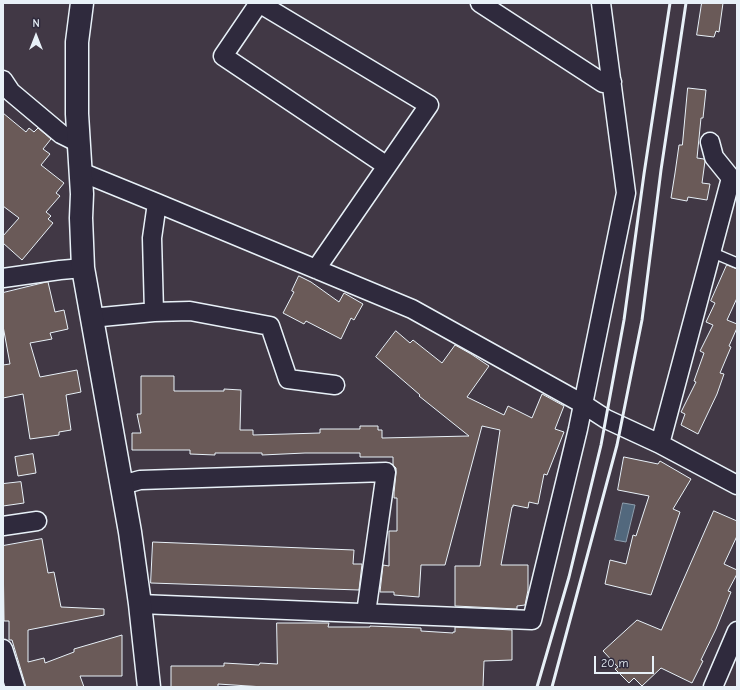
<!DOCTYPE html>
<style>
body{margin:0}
#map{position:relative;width:740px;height:690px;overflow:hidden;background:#413845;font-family:"Comic Neue",sans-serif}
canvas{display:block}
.frame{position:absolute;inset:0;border:4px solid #e8f1f8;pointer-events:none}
.north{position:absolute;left:16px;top:16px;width:40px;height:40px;-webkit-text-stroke:3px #2f2a3d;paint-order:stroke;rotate:0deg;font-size:11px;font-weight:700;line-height:16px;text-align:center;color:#e8f1f8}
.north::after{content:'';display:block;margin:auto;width:14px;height:18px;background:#e8f1f8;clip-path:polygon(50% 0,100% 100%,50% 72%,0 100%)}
.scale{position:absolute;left:594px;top:656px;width:60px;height:18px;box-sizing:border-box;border:2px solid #e8f1f8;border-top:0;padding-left:5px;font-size:12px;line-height:14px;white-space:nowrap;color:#e8f1f8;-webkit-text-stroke:3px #2f2a3d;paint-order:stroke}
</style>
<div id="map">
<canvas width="740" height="690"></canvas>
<div class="frame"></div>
<div class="north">N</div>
<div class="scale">20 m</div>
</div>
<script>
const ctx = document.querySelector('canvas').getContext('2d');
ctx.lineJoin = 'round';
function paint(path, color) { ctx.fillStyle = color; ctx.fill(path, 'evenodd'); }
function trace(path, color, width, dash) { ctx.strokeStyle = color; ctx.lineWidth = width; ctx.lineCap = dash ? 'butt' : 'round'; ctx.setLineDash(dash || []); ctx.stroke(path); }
const water = new Path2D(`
 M623 503 635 505 626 542 615 540Z`);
paint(water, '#52687d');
trace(water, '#8e9fae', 1);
const building = new Path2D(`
 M702 3H723L719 32 716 31 714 37 697 35Z
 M688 88 706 90 703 118H701L697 158 704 159 705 161 702 183 710 184 707 200 688 197 687 201 671 198 675 173 679 145H682Z
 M3 113 26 132 29 128 34 132 38 128 51 139 43 149 50 154 41 165 64 183 56 193 60 196 46 212 51 216 48 219 53 223 22 260 3 243V236L19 218 3 206Z
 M727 265 737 269V298L727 320 737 324V328L729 346 731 347 720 373 724 374 717 394 698 434 681 425 685 414 681 412 696 382 694 381 704 353 700 351 713 325 706 322 715 303 711 301Z
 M299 276 311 282 339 302 344 293 363 304 354 320 351 318 341 339 306 321 304 324 283 313 294 292 292 291Z
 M48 282 55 312 64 310 68 329 50 333 52 339 30 343 40 377 77 370 81 392 66 395 71 430 59 432V435L30 439 23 394 3 398V365L10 364 3 326V293Z
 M396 331 410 343 413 340 442 363 455 345 471 354 489 366 467 397 504 415 508 406 532 418 542 394 564 406 555 429 564 432 547 475 544 474 538 504 529 502 528 508 513 505V507H512L501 565H528V590L525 605 517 606V609L455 606V566H480L500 430 482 426 445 565H421L419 597 394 595V592H380L383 565 389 566V531H397V498H394V493L396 473V468L393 465V457H360V453H305L262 455V453H215V455L190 454V450H132V433H141L137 414H141V376H174V391H224V389L241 390 240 430H253V435L320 433V429H360V426H378V430H382V438L469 436 419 396 420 395 376 357Z
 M33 454 36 473 18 476 15 457Z
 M624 457 658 464 660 461 691 479 673 509 680 512 651 595 605 584 610 560 626 564 633 535 636 536 649 496 618 490Z
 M21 482 24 503 3 506V484Z
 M714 511 737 521V536L724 564 737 570V574L728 591 731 592 716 629 701 660 703 661 692 683 661 668 642 686 634 678 629 683 615 669 618 667 603 651 637 620 661 630Z
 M42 539 48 573 54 572 61 607 104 609V615L28 630V662L44 658 45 663 74 652V649L122 635V676H80L84 687H26L12 640H9V621H4L3 546Z
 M153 542 354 550 353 564H362L359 590 151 583Z
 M277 623H329L328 627H370V626L421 628V631L453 633V632H455V627L512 630V660L484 661 483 687H264L218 684V687H171V666H224V663L259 665 260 663 277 664Z`);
paint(building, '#6a5a58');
trace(building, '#e8f1f8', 1);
const service = new Path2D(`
 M711 252 737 263`);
const minor = new Path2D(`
 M480 3 603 83 612 82
 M3 80 11 92 61 134 73 140 80 141
 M81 172 157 203 412 309 583 404 606 419 660 444 737 485
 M316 269 429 105 259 3 223 56 387 166
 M3 278 60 270 83 268
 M154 312 152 238 157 203
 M91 318 154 312 190 311 270 326 288 379 335 385
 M660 444 731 178 714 157 710 142
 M122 485 140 480 386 472 366 613
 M3 526 37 521
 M140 604 532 620 578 429 626 193 601 3
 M3 649 15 687
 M713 687 737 631`);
const tertiary = new Path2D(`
 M82 3 77 42V114L82 194 81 218 83 268 130 532 140 604 149 687`);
trace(service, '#e8f1f8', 12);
trace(minor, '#e8f1f8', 21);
trace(tertiary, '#e8f1f8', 25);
trace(service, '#2f2a3d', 9);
trace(minor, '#2f2a3d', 18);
trace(tertiary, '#2f2a3d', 22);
trace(new Path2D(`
 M537 687 569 577 601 445 624 320 644 174 670 3
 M552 687 617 445 642 320 661 170 686 3`), '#e8f1f8', 3);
</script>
